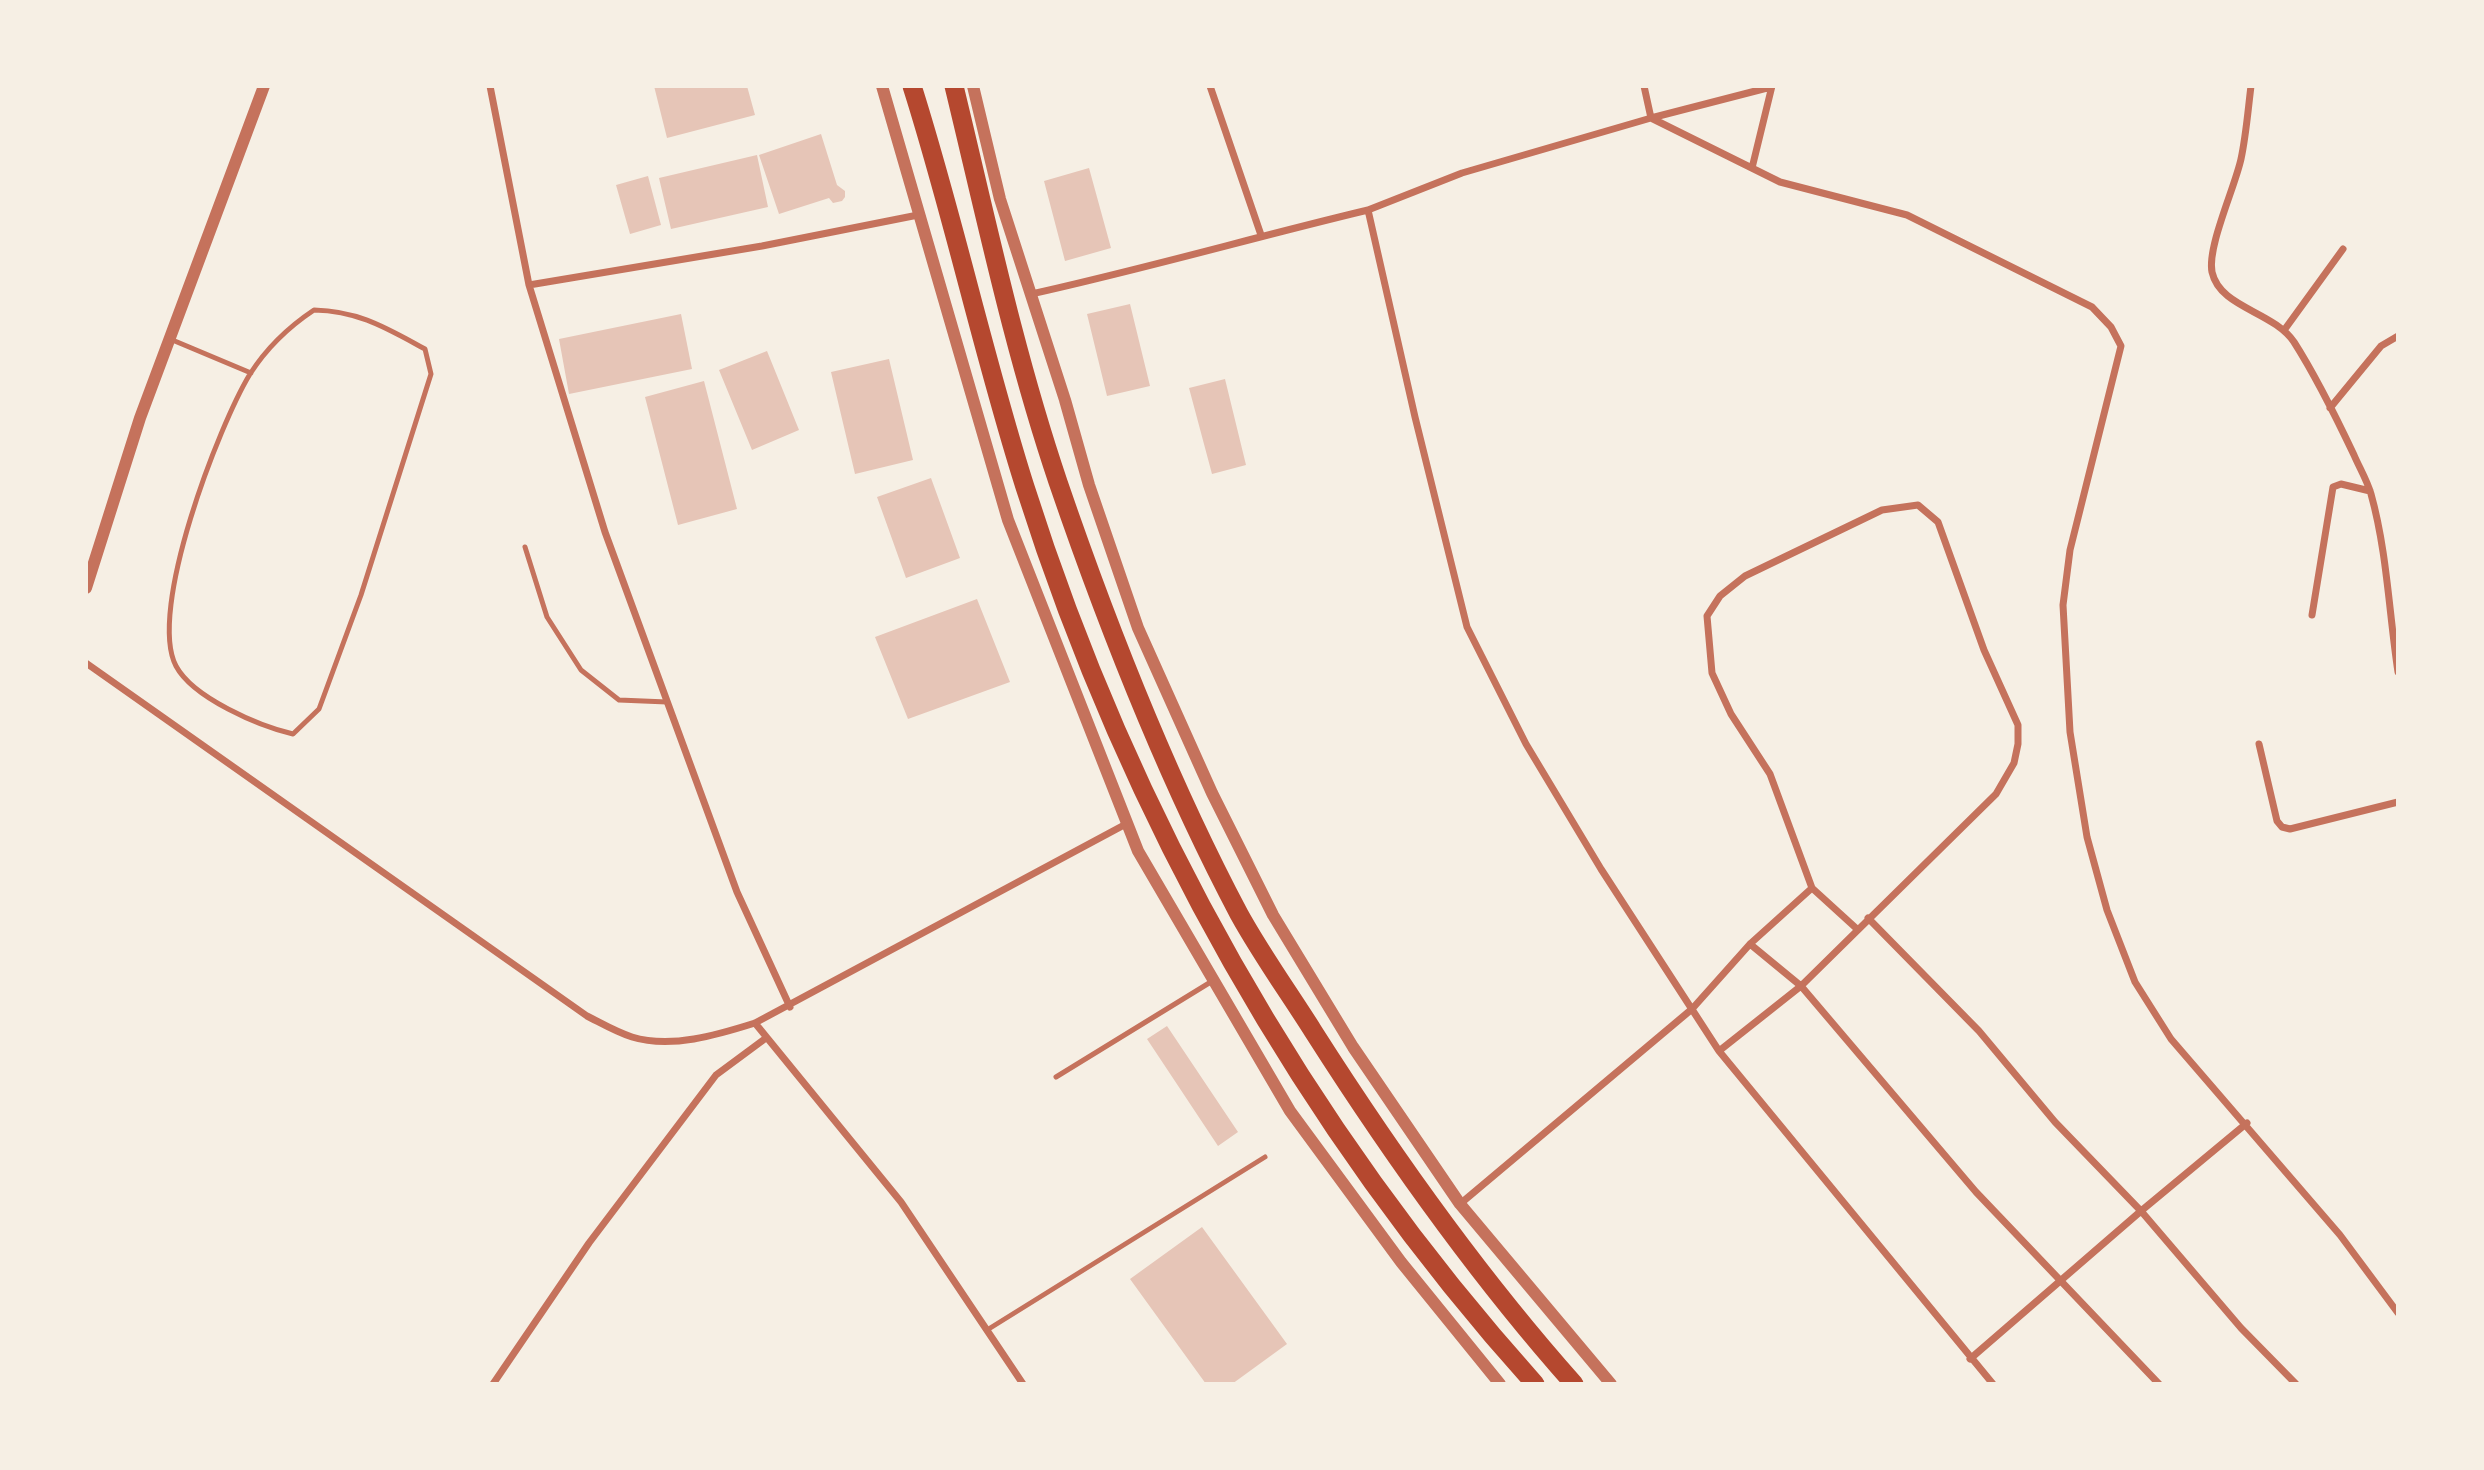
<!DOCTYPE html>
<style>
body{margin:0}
#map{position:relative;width:2484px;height:1470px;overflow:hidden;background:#f6efe4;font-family:Rubik,sans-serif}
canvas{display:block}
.frame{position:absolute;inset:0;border:88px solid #f6efe4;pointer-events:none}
</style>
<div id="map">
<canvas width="2484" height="1470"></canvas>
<div class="frame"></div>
</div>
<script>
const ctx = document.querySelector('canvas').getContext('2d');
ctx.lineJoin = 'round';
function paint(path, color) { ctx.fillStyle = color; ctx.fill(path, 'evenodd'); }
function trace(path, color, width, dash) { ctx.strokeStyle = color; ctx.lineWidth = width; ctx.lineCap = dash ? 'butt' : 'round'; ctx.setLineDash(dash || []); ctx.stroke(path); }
paint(new Path2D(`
 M654 86H747L755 115 667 138Z
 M821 134 837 185 845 191V197L842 201 833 203 829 198 779 214 759 155Z
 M757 155 768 207 671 229 659 178Z
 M1089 168 1111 248 1065 261 1044 181Z
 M648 176 661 225 630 234 616 185Z
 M1130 304 1150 386 1107 396 1087 314Z
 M681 314 692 369 569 394 559 339Z
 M767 351 799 430 752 450 719 370Z
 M889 359 913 460 855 474 831 372Z
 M1225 379 1246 465 1212 474 1189 388Z
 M704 381 737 509 678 525 645 397Z
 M931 478 960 558 906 578 877 497Z
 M977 599 1010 682 908 719 875 637Z
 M1167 1026 1238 1132 1218 1146 1147 1039Z
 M1202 1227 1287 1344 1232 1384H1206L1130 1279Z`), '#e6c5b7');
trace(new Path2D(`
 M314 310C359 311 386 328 425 349L431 374 361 595 319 709 293 734C259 726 193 698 176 666 147 611 219 425 250 374 266 349 290 326 314 310Z
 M170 339 251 373
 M525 547 547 617 581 670 619 700 667 702
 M1056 1077 1214 980
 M987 1330 1265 1157`), '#c5725c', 5);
trace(new Path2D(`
 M490 86 529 285 605 532 737 892 790 1007
 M1210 86 1261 235
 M1644 86 1651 118 1780 182 1907 215 2092 307 2111 327 2121 346 2070 550 2063 605 2070 732 2087 837 2107 910 2135 982 2171 1039 2340 1235 2398 1313
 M2251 86C2248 110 2246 136 2241 159 2235 187 2207 247 2212 272 2220 308 2273 311 2294 342 2317 378 2336 417 2354 455 2359 467 2367 480 2371 494 2387 551 2389 613 2398 672
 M1752 168 1772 86
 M1368 210 1462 173 1651 118 1771 87
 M529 285 762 246 918 215
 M1031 294C1144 269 1255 237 1368 210L1415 417 1467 627 1526 744 1601 869 1719 1051 1993 1384
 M2285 329 2343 249
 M2330 408 2381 346 2398 336
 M2312 615 2333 487 2341 484 2370 491
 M86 663 587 1016C601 1023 616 1032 632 1037 671 1049 717 1035 755 1023L1126 824
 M2259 744 2277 821 2282 827 2290 829 2398 802
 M1868 918 1979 1031 2055 1122 2141 1211 2247 1123
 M1750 944 1801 986 1976 1192 2159 1384
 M755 1023 901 1202 1023 1384
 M1719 1051 1801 986 1996 794 2014 763 2018 744V725L1984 650 1938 522 1918 505 1882 510 1745 576 1720 596 1707 616 1712 673 1731 714 1770 774 1812 888 1857 929
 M1460 1204 1692 1009 1750 944 1812 888
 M1970 1359 2141 1211 2241 1328 2296 1384
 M493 1384 589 1243 716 1075 766 1038`), '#c5725c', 7);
trace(new Path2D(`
 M882 86 1008 520 1138 851 1290 1111 1401 1262 1500 1384
 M973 86 1000 199 1065 400 1089 485 1138 628 1212 793 1273 915 1353 1047 1460 1204 1611 1384
 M86 588 140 418 264 86`), '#c5725c', 12);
trace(new Path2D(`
 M912 86C954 218 983 355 1025 487 1129 816 1304 1127 1535 1384
 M954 86C986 218 1014 352 1058 482 1108 628 1167 778 1239 914 1261 954 1289 993 1313 1031 1392 1155 1477 1275 1574 1384`), '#b5482f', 19);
</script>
